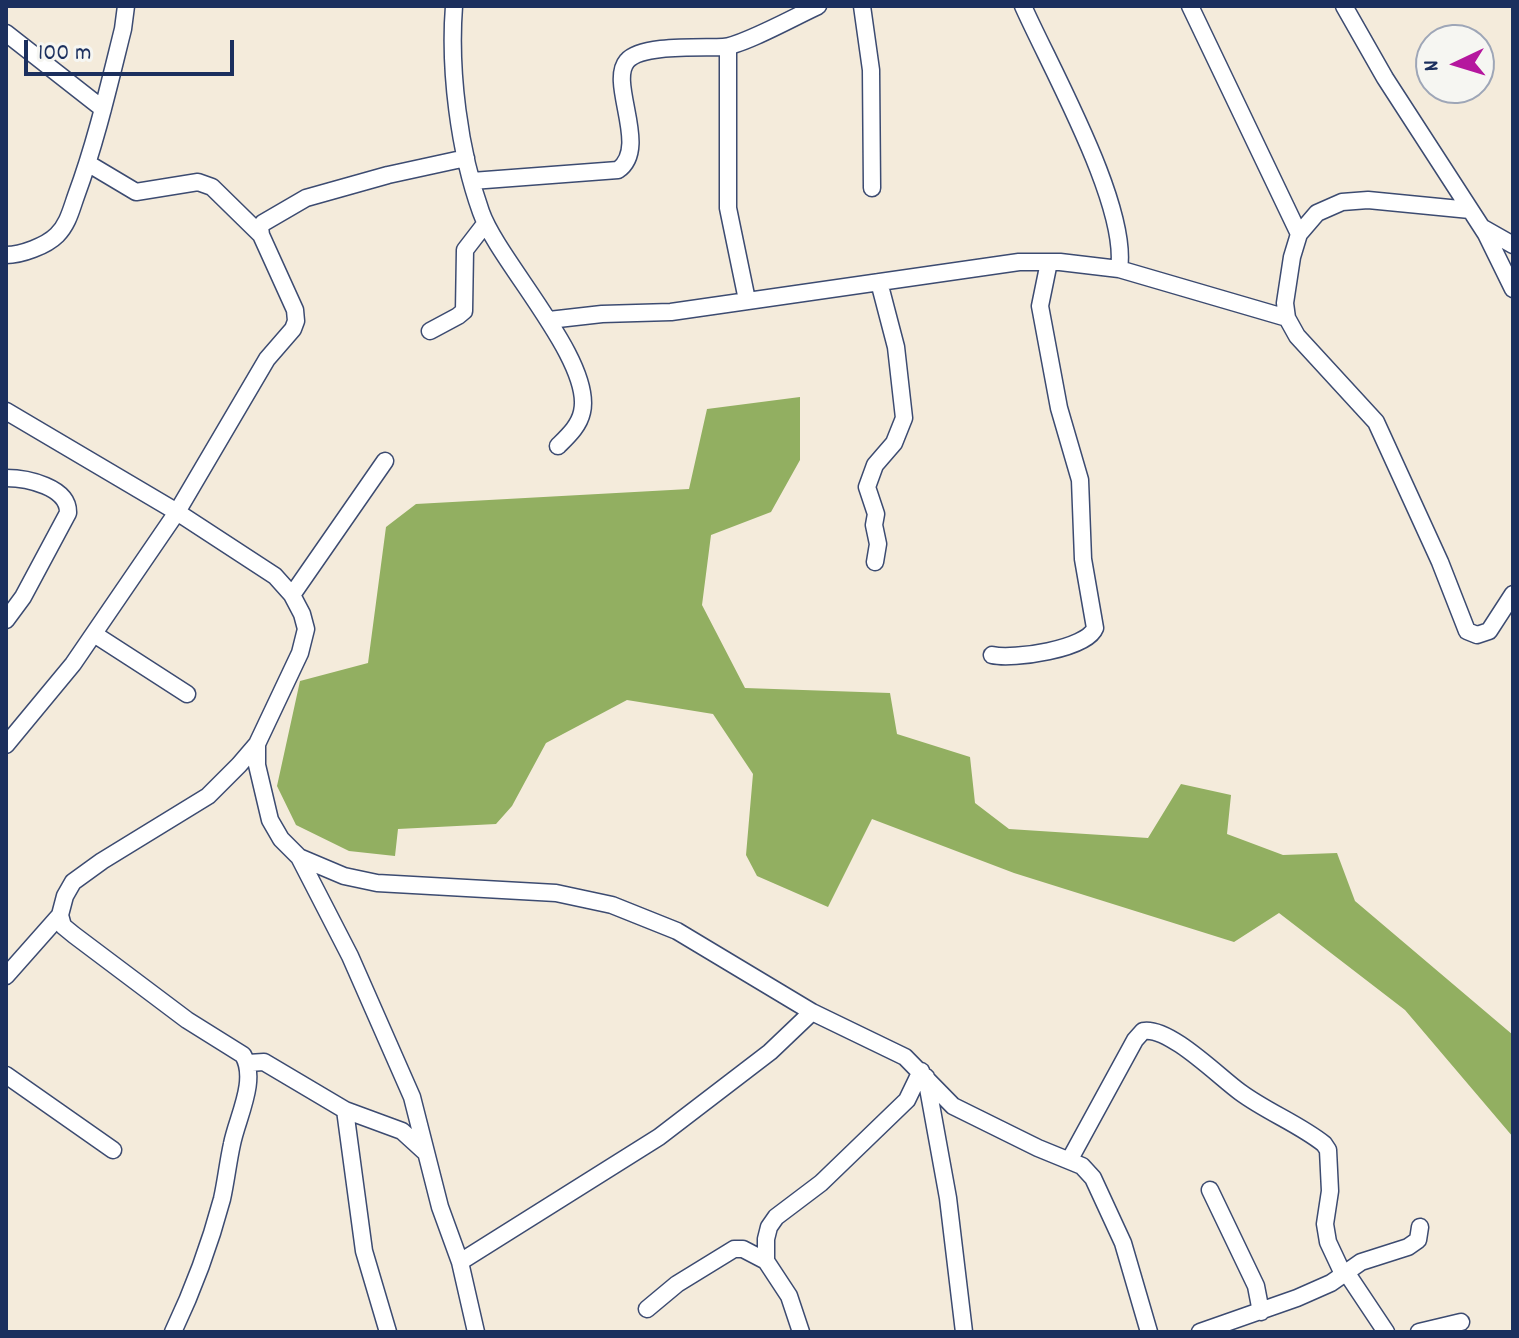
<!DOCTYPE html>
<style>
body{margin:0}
#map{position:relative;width:1519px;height:1338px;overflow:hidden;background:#f4ebdb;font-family:Dekko,sans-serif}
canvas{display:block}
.frame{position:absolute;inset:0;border:8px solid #1b2f5e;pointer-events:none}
.north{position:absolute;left:1415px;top:24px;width:80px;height:80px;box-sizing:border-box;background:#f6f6f2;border:2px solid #9ea6b7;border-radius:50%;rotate:266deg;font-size:22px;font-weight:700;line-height:32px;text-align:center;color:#1b2f5e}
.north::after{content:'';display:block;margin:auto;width:28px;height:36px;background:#b5179e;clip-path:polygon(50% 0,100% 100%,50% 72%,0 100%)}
.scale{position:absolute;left:24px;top:40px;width:210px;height:36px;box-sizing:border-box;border:4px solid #1b2f5e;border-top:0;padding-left:10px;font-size:24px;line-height:28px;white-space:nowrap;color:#1b2f5e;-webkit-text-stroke:6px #f6f6f2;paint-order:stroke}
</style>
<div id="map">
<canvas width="1519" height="1338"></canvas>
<div class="frame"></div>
<div class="north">N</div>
<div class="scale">100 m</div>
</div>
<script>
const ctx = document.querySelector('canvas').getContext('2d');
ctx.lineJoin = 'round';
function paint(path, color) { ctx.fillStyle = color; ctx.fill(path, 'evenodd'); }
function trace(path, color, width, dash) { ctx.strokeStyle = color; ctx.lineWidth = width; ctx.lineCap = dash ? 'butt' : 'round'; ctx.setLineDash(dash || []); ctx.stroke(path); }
paint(new Path2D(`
 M800 397V460L771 512 711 535 702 605 745 688 890 693 897 734 970 757 975 803 1009 829 1148 838 1181 784 1231 795 1227 834 1283 855 1337 853 1355 901 1513 1035V1137L1405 1010 1279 913 1234 942 1014 873 872 819 828 907 757 876 746 855 753 774 713 714 627 700 546 743 512 806 496 824 398 829 395 856 349 851 296 825 277 786 300 681 368 663 386 527 416 504 689 489 707 409Z`), '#92af61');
const street = new Path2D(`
 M454 6C449 70 459 151 481 212 498 261 594 361 582 412 579 426 568 436 558 446
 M862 6 871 70 872 188
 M1023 6C1051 69 1129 206 1119 269
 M1190 6 1299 234
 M1344 6 1385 78 1486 234 1513 289
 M6 33 103 109
 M728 47V208L747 300
 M89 164 136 192 198 182 212 187 261 235
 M472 181 618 170C650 148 608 83 627 61 641 44 701 48 723 47 742 46 798 15 818 6
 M1470 210 1368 200 1342 202 1317 213 1299 234 1292 257 1285 303 1287 318 1297 336 1376 422 1440 562 1467 631 1477 635 1489 631 1513 594
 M1483 228 1513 245
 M6 255C21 255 46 246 57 235 68 224 71 210 76 196 96 142 109 85 123 29L126 6
 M549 320 602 314 671 312 1019 262H1060L1119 269 1287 318
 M430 331 458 316 464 311 465 250 485 224
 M6 411 177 512 275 576 292 595 302 614 306 629 300 653 257 744 239 765 208 796 102 861 73 882 65 896 60 915 63 926 74 935 187 1020 243 1055C258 1080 237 1118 232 1144 228 1162 226 1181 222 1199 210 1244 193 1290 173 1332
 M6 478C27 478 69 487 68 513L23 597 6 620
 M875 562 878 544 874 525 876 514 867 487 875 465 894 443 904 418 896 347 879 282
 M292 595 385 461
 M94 634 187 694
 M992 655C1013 660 1087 649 1095 628L1083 559 1080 480 1059 408 1040 306 1049 262
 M257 744V765L270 820 281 839 299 857 344 876 377 883 556 893 612 905 677 931 812 1012 905 1057 953 1106 1038 1148 1082 1166 1093 1178 1123 1243 1149 1332
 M6 745 73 664 177 512 267 359 293 329 296 321 295 310 261 235 260 227 263 223 306 198 388 175 466 158
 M299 857 350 956 412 1097 440 1207 460 1262 476 1332
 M6 976 60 915
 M248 1063 264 1062 345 1110 402 1131 425 1152
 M6 1075 113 1150
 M926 1077 948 1198 964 1332
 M345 1110 364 1251 388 1332
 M1070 1159 1135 1040 1143 1031C1169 1026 1219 1077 1240 1092 1267 1112 1299 1124 1324 1144L1328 1150 1330 1191 1325 1224 1328 1242 1343 1274
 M1210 1190 1256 1286 1261 1312
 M460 1262 659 1137 770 1052 812 1012
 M1346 1272 1386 1332
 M647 1309 677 1284 734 1249H743L766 1261
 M801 1332 789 1296 766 1261V1239L769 1227 776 1217 821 1183 907 1100 921 1071
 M1200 1332 1297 1298 1331 1283 1361 1262 1408 1247 1418 1240 1420 1227
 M1419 1332 1461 1322`);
trace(street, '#3c4b71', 19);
trace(street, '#fff', 16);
</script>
